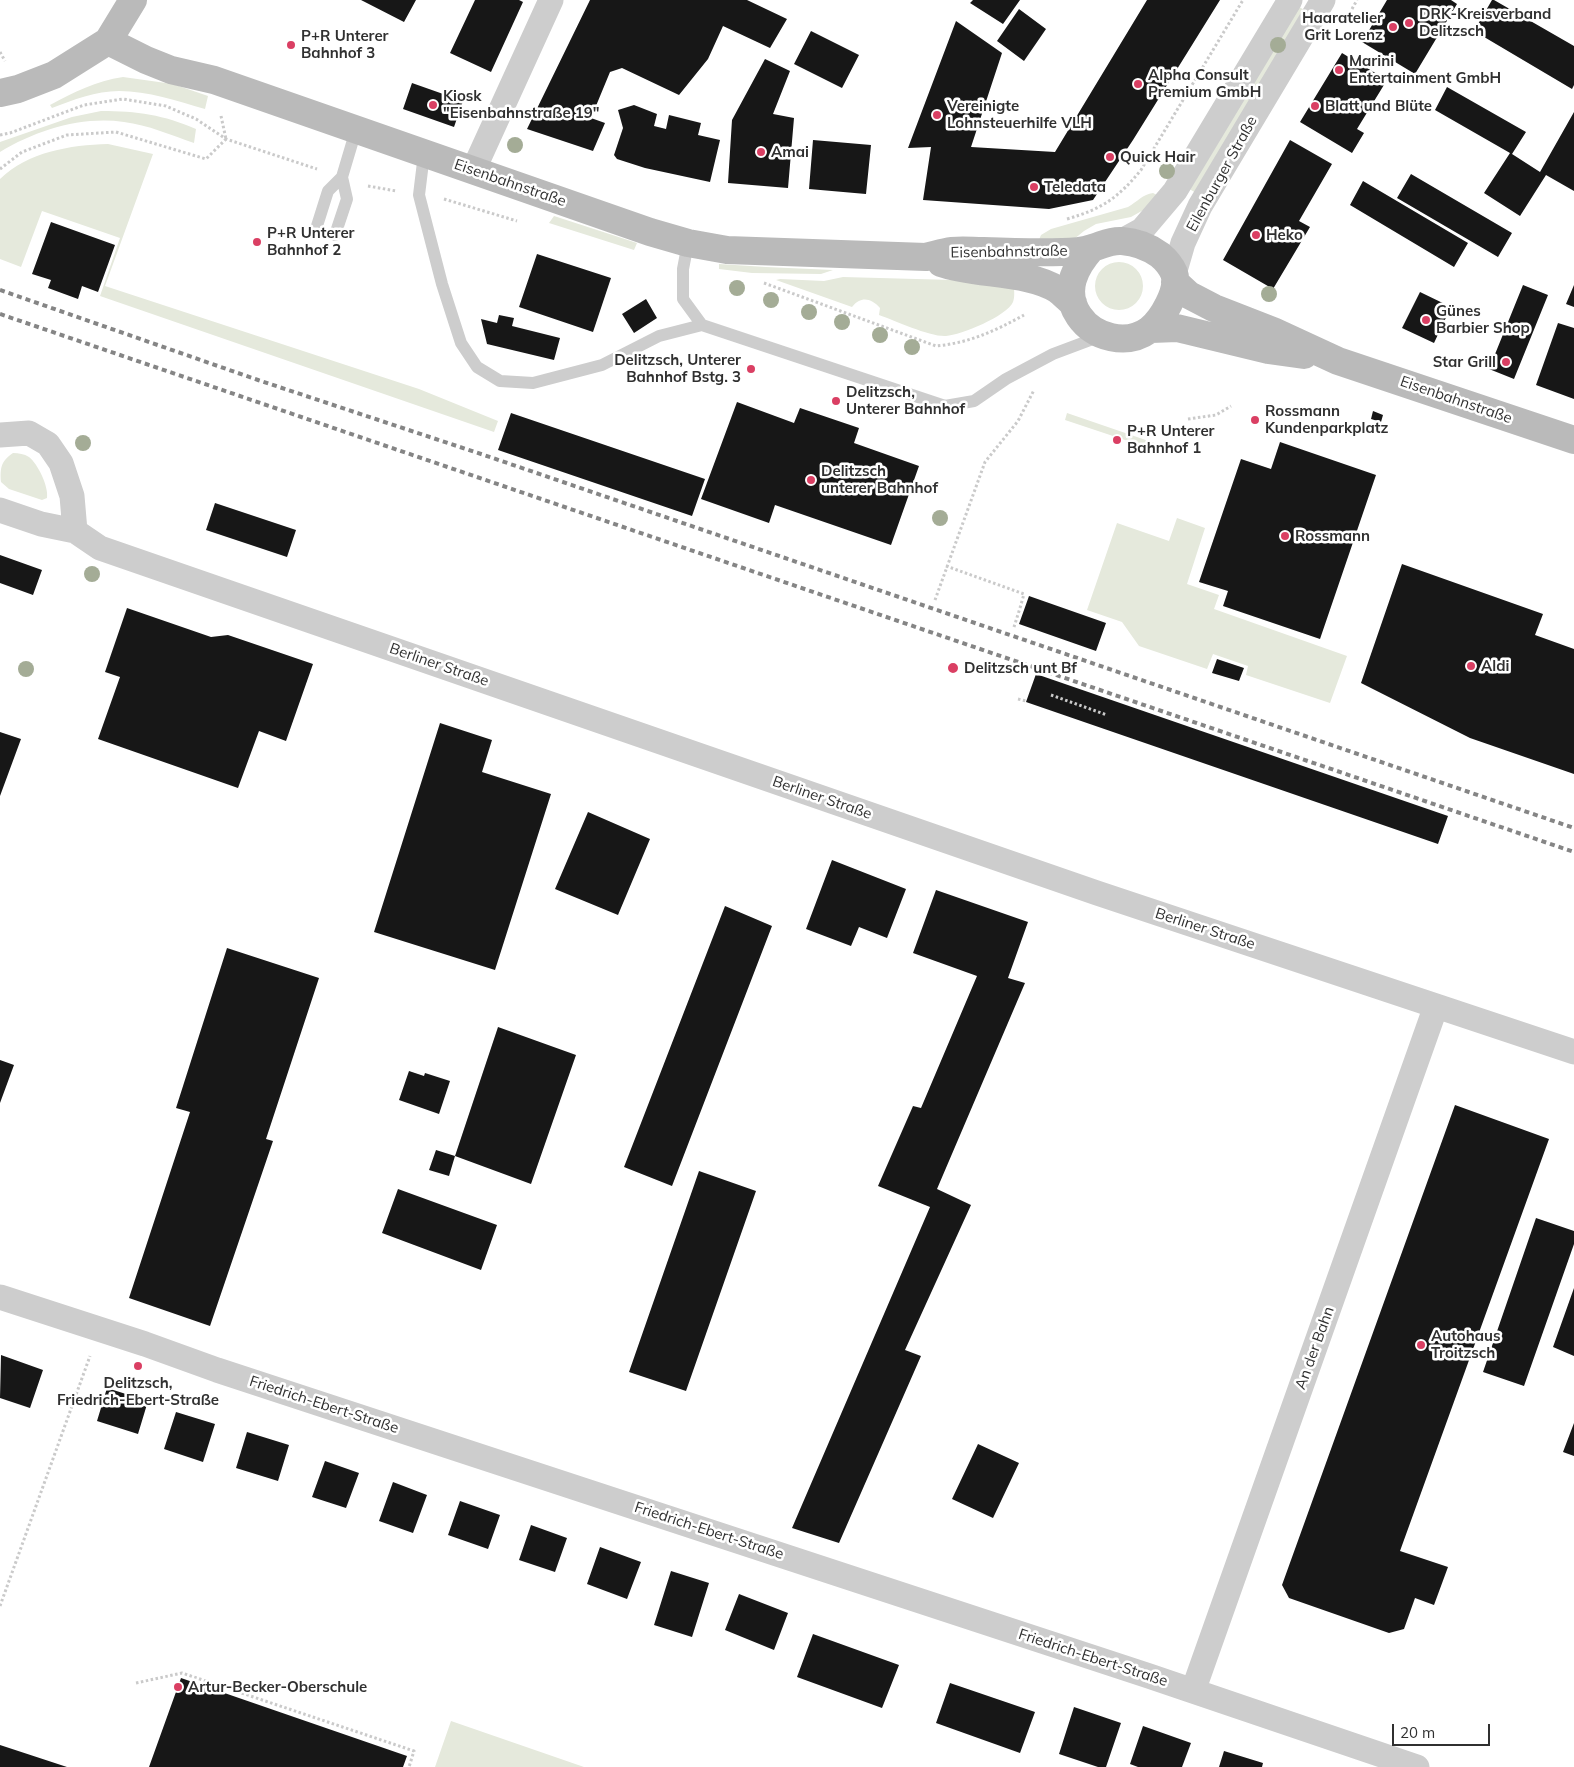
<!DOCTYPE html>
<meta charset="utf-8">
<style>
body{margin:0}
#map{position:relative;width:1574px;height:1767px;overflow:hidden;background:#fff;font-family:Mulish,sans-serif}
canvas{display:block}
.scale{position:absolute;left:1392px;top:1724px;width:98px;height:22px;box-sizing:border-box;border:2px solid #303030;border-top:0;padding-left:6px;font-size:15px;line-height:18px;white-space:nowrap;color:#303030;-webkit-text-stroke:4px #fff;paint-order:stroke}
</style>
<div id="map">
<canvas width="1574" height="1767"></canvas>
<div class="scale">20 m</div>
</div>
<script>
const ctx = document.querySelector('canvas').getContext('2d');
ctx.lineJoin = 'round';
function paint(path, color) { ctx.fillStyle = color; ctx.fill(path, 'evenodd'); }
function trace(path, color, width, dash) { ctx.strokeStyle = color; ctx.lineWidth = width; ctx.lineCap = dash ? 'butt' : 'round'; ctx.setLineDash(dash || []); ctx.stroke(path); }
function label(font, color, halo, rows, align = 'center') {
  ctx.font = font + ' Mulish,sans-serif'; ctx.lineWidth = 5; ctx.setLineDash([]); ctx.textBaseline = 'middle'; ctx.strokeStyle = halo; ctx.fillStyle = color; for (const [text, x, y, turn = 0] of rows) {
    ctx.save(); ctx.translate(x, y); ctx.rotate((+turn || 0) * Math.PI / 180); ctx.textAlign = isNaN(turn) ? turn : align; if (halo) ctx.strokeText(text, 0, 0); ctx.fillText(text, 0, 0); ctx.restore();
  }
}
paint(new Path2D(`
 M1296 5 1306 11 1196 193 1186 187Z
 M123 77 173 84 208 96 205 109C177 101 148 91 119 91 96 91 73 100 52 108L50 105C74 92 96 81 123 77Z
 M101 111C137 111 164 115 196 129L194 143C171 135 148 125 124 122 81 116 37 130 0 152V142L72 117Z
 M108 144 153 154 105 286 419 389 498 421 494 432 100 296 120 238 42 211 21 267 0 259V179C28 152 70 145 108 144Z
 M1153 193 1159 196 1147 208 1131 217 1096 224 1084 231 1073 240 1038 242 1041 235 1051 229 1128 207C1137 202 1143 194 1153 193Z
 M554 216 637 243 634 250 549 223Z
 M1095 286a24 24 0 1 1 48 0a24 24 0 1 1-48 0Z
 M719 264 766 267 833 270 821 274 752 273 719 269Z
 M843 277 953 280 1014 286C1014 291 1015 297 1013 302 1007 316 961 335 946 336 930 337 896 321 879 315L880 308C871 298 861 296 852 307L776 280 780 279 824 281Z
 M1067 413 1169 448 1167 454 1065 420Z
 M13 453C19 453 24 454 29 457 38 464 49 487 47 498L42 500 9 489 1 482C0 468 1 461 13 453Z
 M1177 518 1205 528 1187 584 1219 595 1214 609 1347 656 1330 703 1246 675 1248 666 1213 654 1207 669 1139 646 1122 622 1087 610 1117 523 1169 541Z
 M451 1721 584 1767H435Z`), '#e5e9dc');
paint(new Path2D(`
 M361 0H416L404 22Z
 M475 0H519L523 2 491 72 450 53Z
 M590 0H747L787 19 770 48 723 26 708 59 679 95 622 68 610 72 591 118 605 123 593 151 527 129Z
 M973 0H1020L1003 24 970 3Z
 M1147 0H1220L1133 140 1093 200 1049 209 923 200 931 147 908 148 956 21 1002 53 971 147 1055 152Z
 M1387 0H1451L1457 4 1415 74 1362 42Z
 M1492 0H1494L1574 46V85L1572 89 1474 31Z
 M1019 9 1046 29 1024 61 997 41Z
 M811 31 859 55 842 88 794 64Z
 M1342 53 1387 80 1357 129 1364 133 1352 153 1300 122Z
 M765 59 790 71 773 114 794 118 788 188 728 183 732 120Z
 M412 83 463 101 454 127 403 109Z
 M1447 87 1526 132 1512 154 1540 172 1574 112V191L1546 175 1520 216 1484 193 1510 153 1435 110Z
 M634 105 657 114 654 126 666 129 669 115 701 123 698 135 720 140 710 182 645 168 617 159 614 155 623 128 618 110Z
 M813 140 871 145 866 194 809 189Z
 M1290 140 1332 164 1299 221 1310 227 1273 289 1223 260Z
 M1411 174 1512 233 1498 257 1397 198Z
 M1363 181 1468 243 1454 267 1350 205Z
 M51 222 115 245 98 292 82 286 78 299 48 288 51 280 32 274Z
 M537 254 611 278 593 332 519 307Z
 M1523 285 1548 295 1514 379 1489 369Z
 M1574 285V307L1566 304Z
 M1420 292 1451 307 1434 343 1402 328Z
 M646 299 657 318 634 333 622 314Z
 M499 315 514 318 512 326 560 338 554 360 487 344 481 319 497 323Z
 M1558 323 1574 328V399L1536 385Z
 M737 402 794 423 800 408 859 428 854 443 919 466 891 545 775 505 769 523 701 499Z
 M1373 411 1383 415 1381 422 1371 419Z
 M511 413 705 479 692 516 498 450Z
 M1280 442 1376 475 1320 639 1223 606 1228 591 1199 582 1241 459 1271 469Z
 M215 503 296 530 287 557 206 530Z
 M0 555 42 570 33 595 0 583Z
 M1402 564 1543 614 1535 635 1574 649V774L1470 738 1361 683Z
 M1029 596 1106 623 1096 651 1019 624Z
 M127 608 211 637 228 635 313 664 286 741 259 731 238 788 98 739 120 677 105 672Z
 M1217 659 1244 668 1239 681 1212 673Z
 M1036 674 1448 816 1438 844 1026 702Z
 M440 723 492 740 482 772 551 794 495 970 374 932Z
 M0 732 21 739 0 796Z
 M588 812 650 839 618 915 555 889Z
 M832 860 906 889 887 938 859 927 851 946 806 929Z
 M936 890 1028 922 1008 978 1025 983 937 1189 971 1205 905 1350 921 1356 839 1543 792 1528 930 1207 878 1186 913 1106 921 1108 977 976 913 953Z
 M725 906 772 926 672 1186 624 1167Z
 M227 948 319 978 266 1139 273 1141 210 1326 129 1298 190 1112 176 1108Z
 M498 1027 576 1055 531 1184 455 1156 449 1176 429 1170 436 1150 455 1156Z
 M0 1060 14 1065 0 1103Z
 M409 1071 424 1076 425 1073 450 1081 439 1114 399 1100Z
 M1455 1105 1549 1139 1400 1551 1448 1567 1434 1605 1415 1598 1404 1629 1389 1633 1289 1598 1282 1585Z
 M699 1171 756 1191 686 1391 629 1372Z
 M398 1189 497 1225 481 1270 382 1233Z
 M1536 1218 1574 1231V1244L1524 1386 1483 1372Z
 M1574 1288V1356L1553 1347Z
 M1 1355 43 1370 30 1408 0 1398Z
 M107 1388 148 1401 138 1434 97 1421Z
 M176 1412 215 1424 203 1462 164 1449Z
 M1574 1423V1456L1563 1452Z
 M247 1432 289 1445 278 1481 236 1468Z
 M978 1444 1019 1463 993 1518 952 1499Z
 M325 1461 359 1473 346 1508 312 1497Z
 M393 1482 427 1495 413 1533 379 1521Z
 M460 1501 500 1515 488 1549 448 1535Z
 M531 1525 567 1538 555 1572 519 1560Z
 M600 1547 641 1562 627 1599 587 1584Z
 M671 1571 709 1583 692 1637 654 1625Z
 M739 1594 788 1613 774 1650 725 1630Z
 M813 1634 899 1665 882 1708 797 1677Z
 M181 1678 407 1756 403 1767H149Z
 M950 1683 1035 1712 1020 1753 936 1723Z
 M1074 1707 1121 1723 1106 1767H1098L1059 1754Z
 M1143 1726 1191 1743 1182 1767H1138L1130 1764Z
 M0 1745 67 1767H0Z
 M1224 1751 1263 1763 1262 1767H1219Z`), '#171717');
trace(new Path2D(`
 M1352 9 1357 0
 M0 52 5 61
 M221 116 226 139
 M0 135 10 133 84 105 123 99 166 106 196 119 226 139 317 169
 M0 169 22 152 67 135 116 132 206 159 226 139
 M368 186 396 191
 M444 199 517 221
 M1067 219C1102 209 1118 198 1141 170L1243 0
 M764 283 936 346C969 343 995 331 1024 315
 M1188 419 1216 415 1231 406
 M946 566 1024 594 1020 608 1014 627
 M935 600 985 462 1018 421 1034 390
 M1051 695 1107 715
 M1018 699 1026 701
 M0 1606 90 1356
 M136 1683 182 1673 414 1751 409 1767`), '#cacaca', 3, [2.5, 2.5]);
trace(new Path2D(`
 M424 154 419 195 442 284 461 343 477 367 500 381 533 383 602 365 659 336 702 325 945 406 974 401 1006 379 1053 354 1101 336
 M316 229 328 191 342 177
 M335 235 347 199 342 177 356 130
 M688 243 683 269V299L702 325`), '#cdcdcd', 12);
trace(new Path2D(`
 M473 171 551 0
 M1122 241 1142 230 1175 191 1290 0
 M1174 274 1183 243 1200 206 1323 0
 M0 435 29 433 48 444 61 463 72 496 75 531
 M0 510 41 524 75 531 100 548 1097 893 1574 1052
 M0 1297 145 1344 217 1370 1149 1676 1417 1767
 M1193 1691 1436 1006`), '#cdcdcd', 25);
trace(new Path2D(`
 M108 41 146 60 171 70 214 80 650 232 688 243 727 250 926 257C935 255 943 252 952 251 962 250 973 251 983 251 1009 252 1036 253 1062 252 1072 252 1083 251 1092 248 1103 245 1110 240 1122 241 1136 242 1149 247 1160 255 1166 260 1171 266 1174 273 1180 290 1162 320 1149 330 1127 346 1094 338 1079 316 1062 291 1075 267 1092 248
 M0 93 18 89 54 75 108 41 133 0
 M941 263C975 275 1030 271 1058 290 1063 294 1068 299 1073 303
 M1175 282 1189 295 1214 308 1273 331 1338 361 1574 440
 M1151 329 1177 328 1268 350 1304 355`), '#bababa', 28);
trace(new Path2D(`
 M0 290 258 380 484 455 1574 828
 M0 314 1574 852`), '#858585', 4, [5, 4]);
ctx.fillStyle = '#a4ac96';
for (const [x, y] of [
 [1278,45],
 [515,145],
 [1167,171],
 [737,288],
 [1269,294],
 [771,300],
 [809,312],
 [842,322],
 [880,335],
 [912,347],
 [83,443],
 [940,518],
 [92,574],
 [26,669]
]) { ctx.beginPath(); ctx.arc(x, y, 8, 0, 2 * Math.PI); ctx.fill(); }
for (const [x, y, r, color] of [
 [1409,23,5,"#da3f63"],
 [1393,27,5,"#da3f63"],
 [291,45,5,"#da3f63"],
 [1339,70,5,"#da3f63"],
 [1138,84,5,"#da3f63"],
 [433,105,5,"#da3f63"],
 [1315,106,5,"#da3f63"],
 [937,115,5,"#da3f63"],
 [761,152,5,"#da3f63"],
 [1110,157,5,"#da3f63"],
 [1034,187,5,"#da3f63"],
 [1256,235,5,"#da3f63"],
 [257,242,5,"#da3f63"],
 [1426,320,5,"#da3f63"],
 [1506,362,5,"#da3f63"],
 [751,369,5,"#da3f63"],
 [836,401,5,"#da3f63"],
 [1255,420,5,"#da3f63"],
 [1117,440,5,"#da3f63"],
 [811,480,5,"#da3f63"],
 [1285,536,5,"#da3f63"],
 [1471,666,5,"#da3f63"],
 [953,668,6,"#da3f63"],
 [1421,1345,5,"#da3f63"],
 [138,1366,5,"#da3f63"],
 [178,1687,5,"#da3f63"]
]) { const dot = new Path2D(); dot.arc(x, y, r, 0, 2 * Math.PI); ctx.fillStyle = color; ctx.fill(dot); trace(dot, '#fff', 2); }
label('bold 15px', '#303030', '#fff', [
 ["DRK-Kreisverband",1419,14],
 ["Delitzsch",1419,31],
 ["Haaratelier",1383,18,"right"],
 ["Grit Lorenz",1383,35,"right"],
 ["P+R Unterer",301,36],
 ["Bahnhof 3",301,53],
 ["Marini",1349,61],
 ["Entertainment GmbH",1349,78],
 ["Alpha Consult",1148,75],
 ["Premium GmbH",1148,92],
 ["Kiosk",443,96],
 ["\"Eisenbahnstraße 19\"",443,113],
 ["Vereinigte",947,106],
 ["Lohnsteuerhilfe VLH",947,123],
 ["Blatt und Blüte",1325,106],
 ["Amai",771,152],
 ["Quick Hair",1120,157],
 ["Teledata",1044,187],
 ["P+R Unterer",267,233],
 ["Bahnhof 2",267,250],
 ["Heko",1266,235],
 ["Günes",1436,311],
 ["Barbier Shop",1436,328],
 ["Delitzsch, Unterer",741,360,"right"],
 ["Bahnhof Bstg. 3",741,377,"right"],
 ["Star Grill",1496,362,"right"],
 ["Delitzsch,",846,392],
 ["Unterer Bahnhof",846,409],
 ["Rossmann",1265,411],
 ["Kundenparkplatz",1265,428],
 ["P+R Unterer",1127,431],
 ["Bahnhof 1",1127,448],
 ["Delitzsch",821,471],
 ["unterer Bahnhof",821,488],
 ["Rossmann",1295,536],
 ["Aldi",1481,666],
 ["Delitzsch unt Bf",964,668],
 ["Autohaus",1431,1336],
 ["Troitzsch",1431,1353],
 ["Delitzsch,",138,1383,"center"],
 ["Friedrich-Ebert-Straße",138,1400,"center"],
 ["Artur-Becker-Oberschule",188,1687]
], 'left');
label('15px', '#303030', '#fff', [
 ["Eilenburger Straße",1222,174,-61],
 ["Eisenbahnstraße",510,183,19],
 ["Eisenbahnstraße",1009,252,-1],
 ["Eisenbahnstraße",1456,400,19],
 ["Berliner Straße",439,665,19],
 ["Berliner Straße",822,798,19],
 ["Berliner Straße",1205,929,18],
 ["An der Bahn",1315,1348,-70],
 ["Friedrich-Ebert-Straße",324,1405,18],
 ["Friedrich-Ebert-Straße",709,1531,18],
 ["Friedrich-Ebert-Straße",1093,1658,18]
]);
</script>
